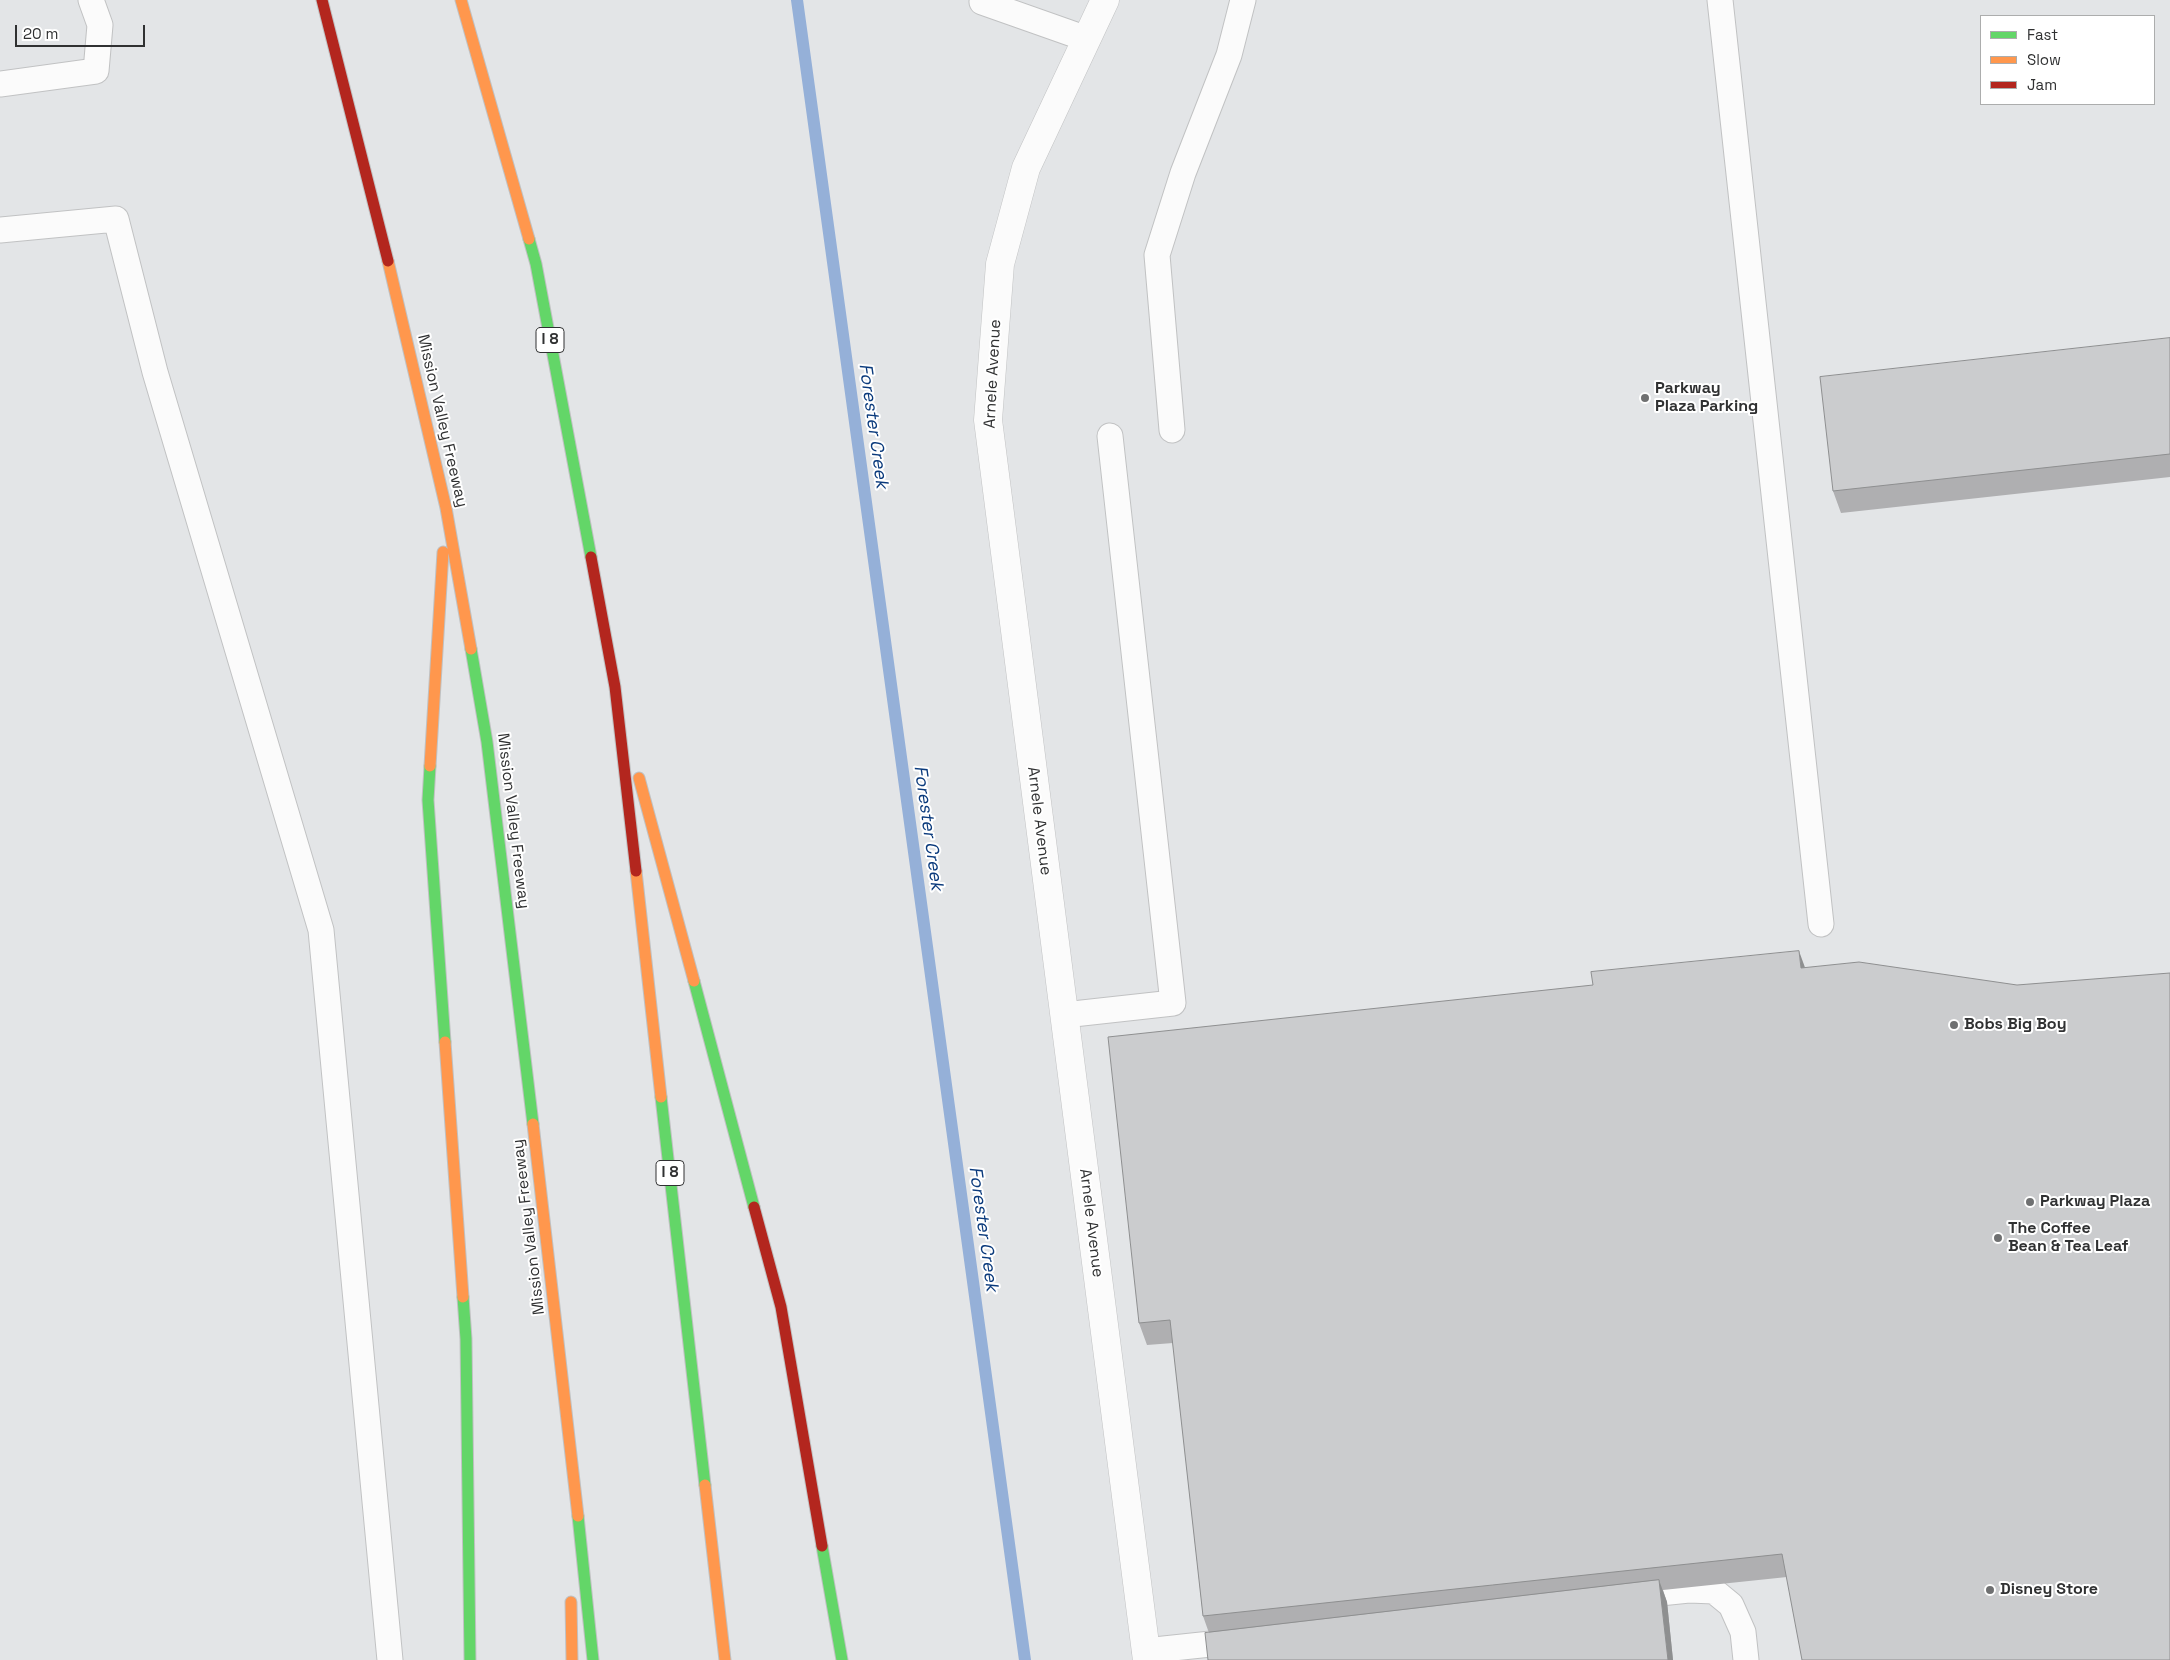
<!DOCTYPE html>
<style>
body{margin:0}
#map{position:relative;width:2170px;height:1660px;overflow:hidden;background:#e3e5e7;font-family:"Space Grotesk",sans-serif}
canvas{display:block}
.legend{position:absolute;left:1980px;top:15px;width:175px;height:90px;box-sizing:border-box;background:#fff;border:1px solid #acadad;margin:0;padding:6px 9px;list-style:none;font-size:15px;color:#303132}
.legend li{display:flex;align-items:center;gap:10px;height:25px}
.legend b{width:25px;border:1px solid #acadad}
.scale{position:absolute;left:15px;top:25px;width:130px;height:22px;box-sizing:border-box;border:2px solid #303132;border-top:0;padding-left:6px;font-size:15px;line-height:18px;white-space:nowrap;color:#303132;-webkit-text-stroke:4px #fff;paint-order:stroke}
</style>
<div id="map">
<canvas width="2170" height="1660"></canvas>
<ul class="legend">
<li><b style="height:6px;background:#63d668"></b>Fast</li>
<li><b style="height:6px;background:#ff974d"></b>Slow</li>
<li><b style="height:6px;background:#b3261e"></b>Jam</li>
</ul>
<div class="scale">20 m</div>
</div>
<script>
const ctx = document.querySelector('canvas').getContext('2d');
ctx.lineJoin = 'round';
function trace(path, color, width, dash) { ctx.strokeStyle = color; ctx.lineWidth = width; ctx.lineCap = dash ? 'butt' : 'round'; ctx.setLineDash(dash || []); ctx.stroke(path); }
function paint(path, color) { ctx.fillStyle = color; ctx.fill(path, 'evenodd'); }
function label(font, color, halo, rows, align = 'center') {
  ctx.font = font + ' "Space Grotesk",sans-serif'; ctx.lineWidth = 4; ctx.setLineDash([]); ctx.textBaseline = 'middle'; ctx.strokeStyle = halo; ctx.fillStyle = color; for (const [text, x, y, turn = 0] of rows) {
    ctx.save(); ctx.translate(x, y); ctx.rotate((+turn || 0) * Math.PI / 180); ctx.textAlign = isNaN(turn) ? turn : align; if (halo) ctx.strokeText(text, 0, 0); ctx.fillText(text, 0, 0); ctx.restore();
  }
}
trace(new Path2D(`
 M797 0 1025 1660`), '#95b0d8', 12);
const lane = new Path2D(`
 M1720 0 1821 924
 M982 2 1087 39
 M0 84 96 71 100 25 91 0
 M0 230 116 219 155 372 321 930 390 1660
 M1172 430 1157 255 1183 173 1229 55 1243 0
 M1064 1015 1173 1003 1110 436
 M1631 1596 1689 1590 1714 1591 1731 1605 1743 1632 1746 1660
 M1145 1651 1239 1641`);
const street = new Path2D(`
 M1105 0 1026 168 1000 264 988 420 1147 1660`);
const fast = new Path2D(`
 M529 239 536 264 591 557
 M471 649 487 742 533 1124
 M430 766 428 800 445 1042
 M694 981 754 1207
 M661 1097 705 1485
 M463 1297 466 1339 470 1660
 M578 1516 593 1660
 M822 1546 842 1660`);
const slow = new Path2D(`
 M461 0 529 239
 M388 261 446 508 471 649
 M430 766 443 552
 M639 778 694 981
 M636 871 661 1097
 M445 1042 463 1297
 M533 1124 578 1516
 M705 1485 725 1660
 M571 1602 572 1660`);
const jam = new Path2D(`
 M322 0 388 261
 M591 557 615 687 636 871
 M754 1207 781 1307 822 1546`);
trace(lane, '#c1c2c3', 27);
trace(street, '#c1c2c3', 29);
trace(fast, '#c0c1c2', 13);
trace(slow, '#c0c1c2', 13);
trace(jam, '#c0c1c2', 13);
trace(lane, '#fbfbfb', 25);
trace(street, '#fbfbfb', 28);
trace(fast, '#63d668', 11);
trace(slow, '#ff974d', 11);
trace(jam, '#b3261e', 11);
paint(new Path2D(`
 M2170 338V477L1841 513 1833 491Z
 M1799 951 1787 1577 1663 1590 1667 1602 1673 1660H1208L1209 1633 1203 1616 1173 1343 1147 1345 1139 1323 1593 985Z`), '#afafb1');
paint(new Path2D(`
 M1799 951 1807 973 1801 968Z
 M1659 1580 1667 1602 1673 1660H1668Z`), '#8e8f90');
const building = new Path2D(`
 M2170 338V454L1833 491 1820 377Z
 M1799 951 1801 968 1859 962 2017 985 2170 973V1660H1802L1782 1554 1203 1616 1170 1320 1139 1323 1108 1037 1593 985 1591 972Z
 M1659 1580 1668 1660H1208L1205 1633Z`);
paint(building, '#cbccce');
trace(building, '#8e8f90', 1);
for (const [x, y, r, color] of [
 [1645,398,5,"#6f7071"],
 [1954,1025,5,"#6f7071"],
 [2030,1202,5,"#6f7071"],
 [1998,1238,5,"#6f7071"],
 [1990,1590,5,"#6f7071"]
]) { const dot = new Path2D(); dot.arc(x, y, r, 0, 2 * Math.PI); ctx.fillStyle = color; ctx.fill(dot); trace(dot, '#fff', 2); }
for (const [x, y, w] of [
 [550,340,28],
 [670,1173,28]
]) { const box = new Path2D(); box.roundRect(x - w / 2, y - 12.5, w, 25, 4); ctx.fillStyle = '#fff'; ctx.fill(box); trace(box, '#303132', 1); }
label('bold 15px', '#303132', null, [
 ["I 8",550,340],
 ["I 8",670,1173]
]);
label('16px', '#303132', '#fff', [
 ["Arnele Avenue",993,374,-87],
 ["Mission Valley Freeway",442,421,77],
 ["Mission Valley Freeway",513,821,83],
 ["Arnele Avenue",1039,821,83],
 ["Arnele Avenue",1091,1223,83],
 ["Mission Valley Freeway",529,1227,-97]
]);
label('bold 16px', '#303132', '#fff', [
 ["Parkway",1655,389],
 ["Plaza Parking",1655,407],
 ["Bobs Big Boy",1964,1025],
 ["Parkway Plaza",2040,1202],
 ["The Coffee",2008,1229],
 ["Bean & Tea Leaf",2008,1247],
 ["Disney Store",2000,1590]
], 'left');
label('italic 18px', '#0a3a7c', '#fff', [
 ["Forester Creek",873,426,82],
 ["Forester Creek",928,828,82],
 ["Forester Creek",983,1229,82]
]);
</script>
